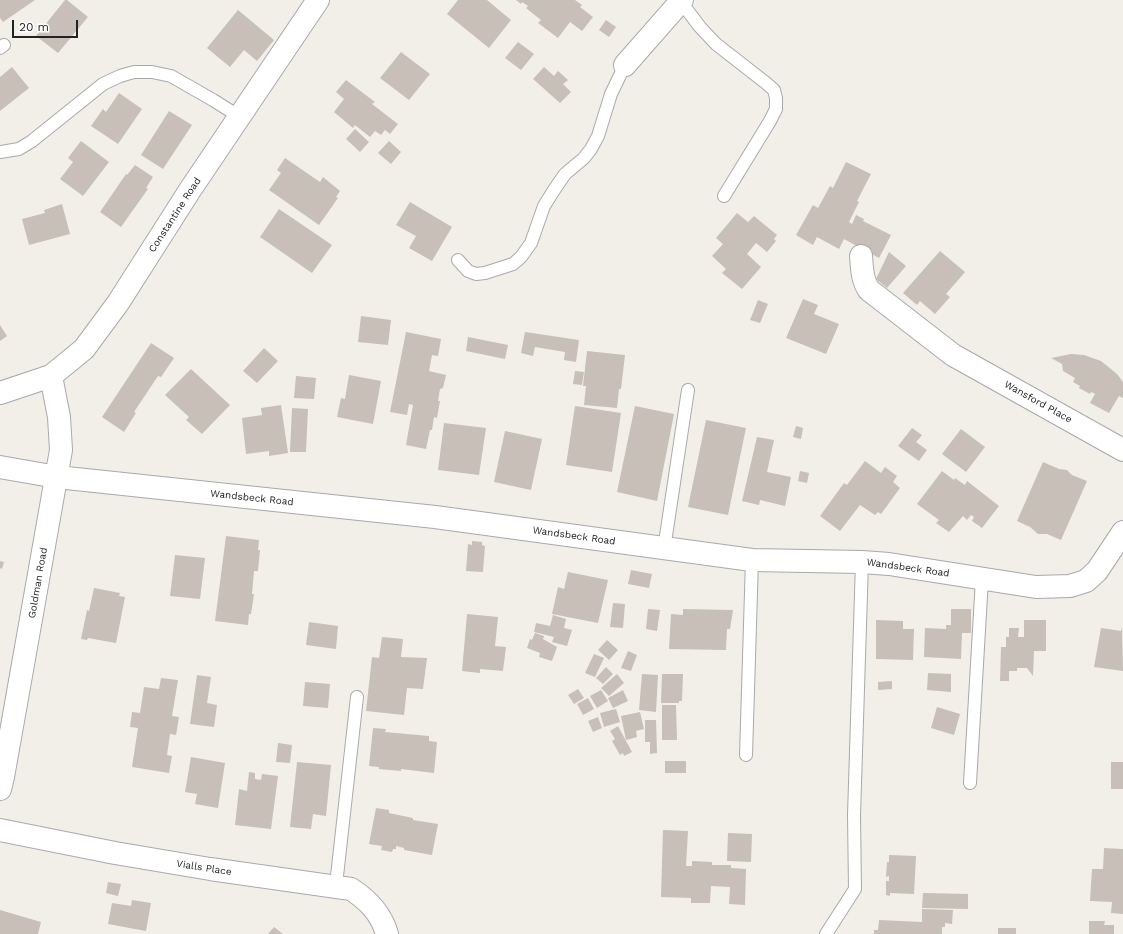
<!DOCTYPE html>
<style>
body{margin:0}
#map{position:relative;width:1123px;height:934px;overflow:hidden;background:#f2efe9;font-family:"Work Sans",sans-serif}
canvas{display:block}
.scale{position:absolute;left:12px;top:20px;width:66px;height:18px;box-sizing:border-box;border:2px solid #222;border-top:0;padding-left:5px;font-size:12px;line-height:14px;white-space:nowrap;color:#222;-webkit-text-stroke:3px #fff;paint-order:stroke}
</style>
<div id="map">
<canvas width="1123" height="934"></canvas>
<div class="scale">20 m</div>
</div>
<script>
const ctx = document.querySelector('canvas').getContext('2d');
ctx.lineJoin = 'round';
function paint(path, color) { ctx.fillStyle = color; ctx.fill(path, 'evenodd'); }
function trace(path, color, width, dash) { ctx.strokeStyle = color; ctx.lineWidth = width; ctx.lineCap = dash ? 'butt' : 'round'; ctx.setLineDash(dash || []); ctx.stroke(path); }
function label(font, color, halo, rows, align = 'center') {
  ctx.font = font + ' "Work Sans",sans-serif'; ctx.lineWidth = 4; ctx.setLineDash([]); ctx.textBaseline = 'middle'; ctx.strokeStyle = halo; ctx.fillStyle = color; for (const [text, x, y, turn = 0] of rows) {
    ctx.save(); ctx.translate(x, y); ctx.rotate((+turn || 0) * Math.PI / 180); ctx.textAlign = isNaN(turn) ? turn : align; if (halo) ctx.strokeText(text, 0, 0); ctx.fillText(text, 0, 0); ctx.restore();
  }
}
paint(new Path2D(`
 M0 0H35L3 22 0 18Z
 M65 0H67L88 17 58 53 36 36Z
 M458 0H487L511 20 489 48 447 14Z
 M516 0H575L582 5 580 7 593 17 582 31 570 22 558 38 538 23 541 20 526 8 528 6 522 2 521 4Z
 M238 10 274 40 257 61 244 50 230 67 207 48Z
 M606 20 616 27 609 37 599 30Z
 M518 42 534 54 521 70 505 58Z
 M401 52 430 74 409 100 380 78Z
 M12 67 29 88 0 111V77Z
 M544 67 554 76 558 71 568 80 563 84 571 92 560 103 533 79Z
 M346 80 375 102 372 104 398 124 390 134 385 130 381 135 375 131 370 137 355 125 353 128 334 112 344 99 336 92Z
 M119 93 142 109 118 144 91 126 103 109 106 112Z
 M169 111 192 125 163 169 141 155Z
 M355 129 369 142 360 152 346 139Z
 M81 141 109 162 83 196 60 179 73 162 68 158Z
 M389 141 401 152 391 164 378 153Z
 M285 158 320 182 323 177 340 191 336 197 338 198 319 225 269 190 281 173 277 170Z
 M846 162 871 174 857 201 859 202 849 222 852 224 856 215 864 219 863 221 891 235 879 258 844 239 839 249 817 237 813 245 796 235 813 205 818 208 830 186 833 188Z
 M135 165 153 177 146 188 148 189 121 227 100 212 126 174 127 175Z
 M410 202 452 227 432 261 409 248 416 236 396 225Z
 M62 204 70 234 29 245 22 219 45 213 44 210Z
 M279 209 332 245 312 273 260 237Z
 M737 213 748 222 754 216 777 235 774 239 776 241 767 252 756 243 747 254 761 267 742 289 722 273 726 269 712 256 723 244 716 238Z
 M940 251 965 272 946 294 950 297 935 314 920 301 917 305 903 293Z
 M889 252 906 266 887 288 876 279Z
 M803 299 818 305 814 314 839 324 826 354 786 338Z
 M758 300 768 304 760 323 750 320Z
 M361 316 391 320 388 345 358 342Z
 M0 325 7 336 0 341Z
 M406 332 441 339 438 356 432 355 429 371 446 375 443 388 440 389 438 401H440L437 418 434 417 432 430H430L426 449 406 445 413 405 409 404 407 415 390 412Z
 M525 332 579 340 576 362 564 360 565 352 535 347 533 356 521 353Z
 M468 337 508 345 505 359 466 351Z
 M151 343 174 358 161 377 158 376 134 412 136 413 124 432 102 417Z
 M264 348 278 361 257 383 243 371Z
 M587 351 625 355 621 389H619L617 408 584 405 586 386H583Z
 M1071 354 1084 355 1101 361 1117 374 1123 382V398L1119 396 1109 413 1090 403 1095 394 1091 392 1090 394 1079 388 1080 386 1073 382 1075 378 1063 371 1062 364 1051 358Z
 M191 369 230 405 202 434 186 420 189 417 165 395Z
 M575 371 584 372 582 385 573 384Z
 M349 375 381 381 373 424 337 417 341 398 345 399Z
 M296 376 316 378 314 399 294 398Z
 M281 405 288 453 269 456V451L246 454 242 418 262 415 261 408Z
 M575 406 621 413 612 472 566 465Z
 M635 406 674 414 657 501 617 492Z
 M292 408 308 409 306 452H290Z
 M706 420 746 428 728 515 688 507Z
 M444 423 486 428 479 475 438 470Z
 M796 426 803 428 801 439 793 437Z
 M912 428 922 435 916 442 927 450 919 461 898 446Z
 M961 429 985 447 966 472 942 454Z
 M505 431 542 439 531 490 494 482Z
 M757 437 774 440 767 472 791 477 785 506 760 500 759 505 742 501Z
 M865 461 881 473 885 467 897 476 893 482 900 488 881 514 878 512 875 515 860 505 840 531 820 516 844 483 847 485Z
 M1043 462 1059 469 1067 470 1072 475 1087 481 1061 540 1047 534H1038L1030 527 1017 521Z
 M800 471 809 473 807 483 798 481Z
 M942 471 954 480 955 478 965 485 967 481 999 506 982 528 972 521 974 517 971 515 967 520 963 516 949 532 936 523 939 520 917 504Z
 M226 536 259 540 258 550H260L258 571H254L252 594H254L251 614H249L248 625 215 621Z
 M472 541 482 542V545L485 546 483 572 466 571 468 544 472 545Z
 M175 555 205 558 200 599 170 596Z
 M0 561 4 562 2 569 0 568Z
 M631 570 652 574 649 588 628 584Z
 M568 572 608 580 598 623 552 614 558 587 564 589Z
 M94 588 120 593 119 596 125 597 116 643 88 638 87 640 81 639 87 610 89 611Z
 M613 603 625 604 623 628 610 627Z
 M648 609 660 610 657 631 646 629Z
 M683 609 733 610 730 629H727L726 650 669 649 671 614 683 615Z
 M951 609H971V633H962L961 659 924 657 925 628 946 629V625H951Z
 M467 614 498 617 495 646 506 647 503 671 480 669V673L462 671Z
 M553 615 566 619 564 628 572 630 567 646 552 642 554 637 534 632 536 623 550 626Z
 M876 620 903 621V629H914L913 660 876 659Z
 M1024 620H1046V651H1034L1033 676 1027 668H1017V671H1009V681H1000L1001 647H1006V637H1009V628H1019L1018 637H1024Z
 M309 622 338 626 336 649 306 645Z
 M1122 627 1123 671 1094 667 1101 628 1121 631Z
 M535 633 544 636 543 639 557 647 552 661 539 657 540 653 527 648 530 639 532 640Z
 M382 637 403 639 401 657 427 658 423 689 407 688 404 715 366 711 372 657 379 658Z
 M607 640 618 650 609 660 598 650Z
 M628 651 637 655 631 671 621 668Z
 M594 654 604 658 595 677 585 673Z
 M606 667 613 674 603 684 596 678Z
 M928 673 951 674V692L927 690Z
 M617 674 624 683 609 696 601 688Z
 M642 674 658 675 656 712 639 710Z
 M662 674H683L682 701H679V703H661Z
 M197 675 211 677 207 703 217 705 214 727 190 724Z
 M161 678 178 680 172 716 179 717 176 735 170 734 167 755 172 756 169 773 132 767 138 728 130 727 132 712 140 713 144 687 159 689Z
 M892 681V689L878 690V682Z
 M305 682 330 684 328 708 303 706Z
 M578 689 584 698 574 704 568 695Z
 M601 690 608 701 597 708 590 696Z
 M623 690 628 701 613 708 608 698Z
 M588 698 594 709 583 715 577 704Z
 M662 705H676L677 740H662Z
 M937 707 960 714 954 735 931 728Z
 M616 709 620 722 604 727 600 713Z
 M640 712 644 729 636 731 637 737 626 740 621 716Z
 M598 717 602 728 593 732 588 721Z
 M645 720H656L657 753 650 754V742H645Z
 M618 726 632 752 624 756 623 753 620 755 612 741 615 739 610 731Z
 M373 728 386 729 385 732 429 736V741L437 742 434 773 401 769V771L379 769V767L369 766Z
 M278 743 292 745 290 763 276 762Z
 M191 757 225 763 218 808 195 804 197 794 185 792Z
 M665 761H686V773H665Z
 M297 762 331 765 326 816 313 814 311 829 290 827Z
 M1111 762H1123V789H1111Z
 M249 772 255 773V779L261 780 262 774 278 776 271 829 235 825 239 789 247 791Z
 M376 808 389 810V813L413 818V820L438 824 432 855 404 850V848L396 846V849H393L392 852 381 850 382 846 369 844Z
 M663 830 688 831 686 866H692V861L712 862V865H731V868L746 869 745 905 729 904 730 887 711 886 710 903H691V898L661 897Z
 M728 833 752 834 751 862 727 861Z
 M1104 848 1123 849V914L1111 913 1112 902 1090 901 1092 869H1103Z
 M889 855 916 856 914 894 890 893V896L886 895V881H889V876L886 877 887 862H889Z
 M108 882 121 884 118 896 106 893Z
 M923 893 968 894V909L922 908Z
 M132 900 151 903 146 931 108 924 112 903 131 906Z
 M922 909 953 910 952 924 945 923V927H942V934H874V930H878L879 920 922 922Z
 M0 910 41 922 38 934H0Z
 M1089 921H1105L1104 925H1114V934H1089Z
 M274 927 283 934H268Z
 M998 928H1016V934H998Z`), '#c7bfb8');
const service = new Path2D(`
 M681 2 700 27 716 44 766 83 774 90 776 98V109L770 121 724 196
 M0 48 4 45
 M0 152 19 149 32 141 103 84 120 76 134 72H152L171 76 213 100 240 117
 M458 260 468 271 476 274 485 273 513 264 521 257 531 243 544 206 554 190 565 174 584 158 591 149 598 136 611 94 625 65
 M664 549 688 390
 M746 755 752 560
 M970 783 982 579
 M336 885 357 697
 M826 934 855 889 854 815 862 562`);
const minor = new Path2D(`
 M625 65 682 0
 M861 256C862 268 862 280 869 290L953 355 1123 450
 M0 393 51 376 84 349 118 303 190 190 318 0
 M0 467 57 477 435 517 752 560 862 562 889 564 1036 587 1070 586 1086 581 1097 571 1123 532
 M0 789 3 777 61 450 59 417 51 376
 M0 830 115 853 210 869 351 889C368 900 381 913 387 934`);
trace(service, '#a9a9a9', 14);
trace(minor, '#a9a9a9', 24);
trace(service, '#fff', 12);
trace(minor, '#fff', 22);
label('10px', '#222', '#fff', [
 ["Constantine Road",175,215,-57],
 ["Wansford Place",1038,402,29],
 ["Wandsbeck Road",252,498,6],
 ["Wandsbeck Road",574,536,8],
 ["Wandsbeck Road",908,568,8],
 ["Goldman Road",38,583,-80],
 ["Vialls Place",204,868,9]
]);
</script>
